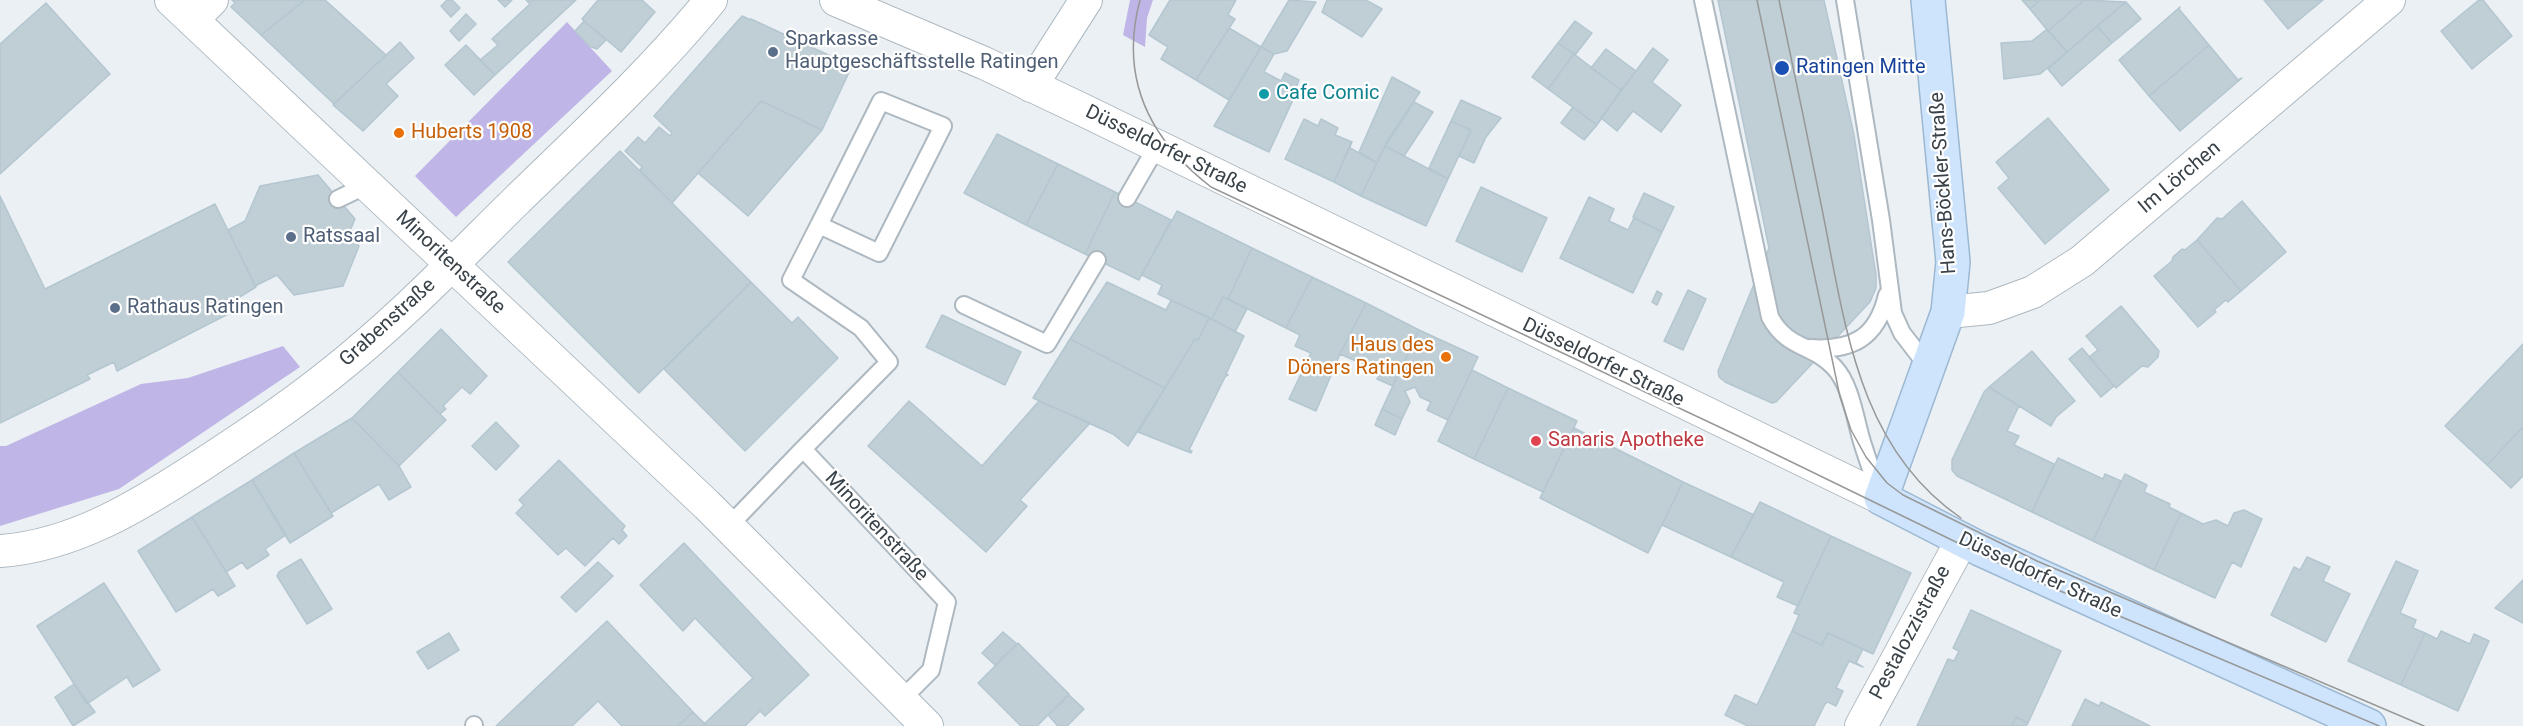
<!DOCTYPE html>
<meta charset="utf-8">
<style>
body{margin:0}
canvas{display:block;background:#eaf0f4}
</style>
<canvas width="2523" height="726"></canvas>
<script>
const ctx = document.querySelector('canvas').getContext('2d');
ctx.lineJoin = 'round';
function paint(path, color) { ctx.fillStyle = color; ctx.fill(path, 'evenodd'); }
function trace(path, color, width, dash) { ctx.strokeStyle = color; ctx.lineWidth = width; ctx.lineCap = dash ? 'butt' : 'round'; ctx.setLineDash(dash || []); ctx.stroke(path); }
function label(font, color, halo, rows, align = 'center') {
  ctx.font = font + ' Roboto,sans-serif'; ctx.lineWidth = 4.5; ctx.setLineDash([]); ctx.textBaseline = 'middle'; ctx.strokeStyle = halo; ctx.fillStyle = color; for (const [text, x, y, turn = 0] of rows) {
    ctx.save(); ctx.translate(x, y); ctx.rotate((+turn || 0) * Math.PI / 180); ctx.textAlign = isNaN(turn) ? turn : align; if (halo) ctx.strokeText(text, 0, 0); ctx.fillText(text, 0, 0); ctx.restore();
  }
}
paint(new Path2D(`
 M1130 0H1153L1147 18 1145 47 1123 35Z
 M567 22 612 71 456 217 415 176Z
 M283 346 300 367 119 489 0 526V446H6L141 384 188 378Z`), '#bfb5e6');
const building = new Path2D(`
 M232 0H305L261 35 231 7 235 3Z
 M305 0H325L386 55 334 104 261 35Z
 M447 0H452L460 8 451 17 441 6Z
 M498 0H512L505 7Z
 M526 0H576L495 75 480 60 498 45 492 39 530 4Z
 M598 0H642L655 12 621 52 582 19Z
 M1170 0H1236L1228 15 1235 19 1196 80 1161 59 1168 47 1149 35Z
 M1289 0 1316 2 1287 51 1274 54 1261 47Z
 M1327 0H1366L1382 9 1362 37 1322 12Z
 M1718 0H1824L1854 135 1876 275V288L1870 302 1776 402 1772 403 1725 382 1719 377 1718 371 1769 248Z
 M2022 0H2040L2030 9Z
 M2040 0H2084L2048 31 2030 9Z
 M2084 0 2126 2 2067 52 2048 31Z
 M2264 0H2323L2288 29Z
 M2479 0H2483L2512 36 2472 69 2441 31Z
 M2126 2 2141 19 2112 43 2097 26Z
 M46 3 110 74 0 174V44Z
 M2180 7 2179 9 2209 45 2149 96 2119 60Z
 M466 14 476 24 459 41 450 31Z
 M742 16 751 20V19L852 66 822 130 761 101 672 203 640 170 642 167 625 151 638 137 645 143 659 127 670 136 672 133 654 116Z
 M584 21 606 40 597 49 589 46 575 31Z
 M1575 21 1592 33 1575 55 1558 43Z
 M2097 26 2112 43 2062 86 2048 69Z
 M1229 28 1261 47 1229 100 1196 80Z
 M2047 29 2067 52 2040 74 2004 79 2001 43 2032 41Z
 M400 42 414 58 386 84 398 96 363 131 333 105Z
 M1558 43 1574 54 1548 89 1532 77Z
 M466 45 495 75 474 95 445 65Z
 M2209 45 2238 80 2242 78 2180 131 2149 96Z
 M1261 47 1274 54 1264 72 1281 81 1285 73 1299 80 1296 88 1298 89 1269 152 1214 126Z
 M1653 48 1668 60 1652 82 1681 105 1661 132 1633 111 1617 131 1601 118Z
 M1606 49 1636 71 1621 90 1591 68Z
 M1574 54 1621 90 1597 125 1548 89Z
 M1392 77 1420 92 1388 140 1377 163 1359 152Z
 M1461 100 1501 118 1486 137 1474 163 1459 156 1471 130 1451 121Z
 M761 101 822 130 748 216 698 173Z
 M1414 102 1433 112 1404 156 1385 146Z
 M1573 107 1597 125 1584 140 1561 123Z
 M2048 118 2109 190 2045 244 1998 188 2009 178 1996 162Z
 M1304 119 1318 126 1321 119 1338 128 1335 135 1352 142 1334 182 1285 159Z
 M1451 121 1471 130 1448 179 1429 168Z
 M997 134 1058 164 1026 225 964 193Z
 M1351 143 1350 148 1377 163 1361 196 1334 182Z
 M1385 146 1448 179 1426 226 1361 196Z
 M620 151 751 282 639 393 508 262Z
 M1058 164 1115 192 1085 254 1026 225Z
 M318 175 355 219 349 233 359 246 343 286 294 295 277 275 255 286 228 230 245 221 260 186Z
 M1481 187 1547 218 1522 272 1456 241Z
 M1115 192 1171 220 1139 280 1085 254Z
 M1644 193 1674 207 1662 232 1633 217Z
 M0 196 45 289 215 204 256 287 228 304 232 312 117 371 114 362 87 375 90 379 0 423Z
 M1589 197 1614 209 1609 221 1628 230 1634 218 1662 232 1633 293 1560 258Z
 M2242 201 2286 252 2241 291 2197 240 2217 218 2222 219Z
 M1177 211 1252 248 1228 299 1223 297 1212 319 1158 294 1162 285 1142 275Z
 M2197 240 2241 291 2228 302 2226 300 2214 310 2216 312 2198 327 2154 276 2172 261 2173 257 2182 249 2185 250Z
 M1252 248 1312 277 1286 328 1228 299Z
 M1312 277 1366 303 1340 354 1316 411 1289 399 1311 353 1295 346 1300 335 1286 328Z
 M751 282 792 323 798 317 838 358 745 451 664 369Z
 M1107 282 1166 310 1171 300 1209 318 1198 340 1195 339 1165 388 1070 339Z
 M1688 290 1706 299 1683 350 1664 341Z
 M1657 291 1662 294 1657 305 1652 302Z
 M1223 297 1247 309 1235 332 1212 319Z
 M1366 303 1419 330 1393 386 1377 379 1381 372 1340 354Z
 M2121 306 2159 351 2158 357 2148 367 2142 366 2116 388 2089 357 2098 350 2086 336Z
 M942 315 1021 352 1005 385 926 347Z
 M1209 318 1244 336 1226 374 1228 375 1225 377 1189 450 1192 451 1191 453 1138 432 1195 339 1198 340Z
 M441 329 487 376 470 394 462 387 443 406 446 409 440 414 398 372Z
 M1419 330 1478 357 1448 420 1427 410 1431 402 1420 397 1415 387 1405 391 1410 402 1402 419 1382 409Z
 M1070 339 1165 388 1128 446 1113 434 1033 398Z
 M2523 344V427L2487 465 2445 426Z
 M2082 348 2114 386 2101 397 2069 359Z
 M2032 351 2075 401 2056 417 2051 426 1989 387Z
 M1472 370 1508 388 1474 459 1438 441Z
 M398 372 446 420 399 466 352 418Z
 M1989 387 2019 406 2007 431 2019 436 2014 445 2054 464 2032 512 1957 476 1952 470V460L1984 392Z
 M1508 388 1577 421 1543 492 1474 459Z
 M909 401 982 466 1039 401 1090 423 1020 500 1027 506 986 552 868 446Z
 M1382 409 1402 419 1395 435 1375 425Z
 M352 418 399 466 411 487 389 500 379 484 331 513 294 453Z
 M496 422 519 446 496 470 472 446Z
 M2523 427V476L2511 488 2487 465Z
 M1574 428 1683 482 1648 553 1540 498Z
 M294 453 333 516 290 543 252 480Z
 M2058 458 2103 479 2105 474 2121 481 2093 541 2032 512Z
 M559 460 625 526 622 530 627 536 619 544 613 538 585 566 566 548 558 555 516 513 524 505 519 500Z
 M2125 474 2147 485 2144 492 2170 504 2169 507 2181 513 2154 570 2093 541Z
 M252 480 286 535 265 549 269 555 247 569 242 562 226 572 192 517Z
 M1683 482 1754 515 1731 557 1662 525Z
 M1760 502 1831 536 1798 606 1777 597 1784 582 1731 557Z
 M2244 510 2262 519 2241 567 2232 562 2215 598 2154 570 2181 513 2203 524 2216 520 2228 526 2234 513Z
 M192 517 235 586 218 596 213 589 176 612 138 551Z
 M1831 536 1911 573 1873 654 1828 633 1822 645 1792 631 1799 615 1794 613Z
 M684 543 809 675 765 716 760 711 745 726H707L704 724 753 678 695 618 683 631 640 585Z
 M2307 557 2330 567 2323 581 2350 594 2326 642 2271 615 2294 567 2300 570Z
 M301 559 332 609 307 624 277 576 279 572Z
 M2396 561 2418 571 2400 613 2416 620 2413 628 2425 633 2401 685 2348 661Z
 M598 562 613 576 576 612 561 597Z
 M2523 580V623L2495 608Z
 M104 583 160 670 133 687 127 677 87 704 37 626Z
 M1971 610 2061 651 2028 723 2016 717 2012 726H1917L1948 659 1954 661 1959 651 1953 648Z
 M607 621 693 712 678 726H622L598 701 572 726H496Z
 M1792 631 1822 645 1828 633 1863 649 1856 663 1863 667 1849 661 1836 688 1843 691 1836 706 1828 702 1825 704 1814 726H1748L1725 715 1735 695 1757 705Z
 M2441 631 2470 644 2474 634 2489 641 2458 711 2401 685 2425 633 2437 639Z
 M1003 632 1017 644 995 665 982 653Z
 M449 633 459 650 428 669 417 652Z
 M1018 643 1069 694 1037 726H1021L978 683Z
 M74 684 95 712 73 726 55 697Z
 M1069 695 1084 709 1067 726H1058L1048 715Z
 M2085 699 2099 706 2101 702 2150 726H2072Z
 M693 712 707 726H678Z
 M2016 717 2028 723 2026 726H2012Z`);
paint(building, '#c0ced6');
trace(building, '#b4c6d0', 1.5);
const lane = new Path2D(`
 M1703 0 1770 317C1788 350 1811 343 1834 367 1852 386 1855 421 1863 445 1868 461 1874 477 1879 493
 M1845 0 1881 220 1893 313 1902 333 1929 368
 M1127 198 1157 146
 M338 199 367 185
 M964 305 1047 344 1097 260
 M1810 348C1852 351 1877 338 1887 295
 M803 449 889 362 861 328 791 280 819 225 879 253 943 126 881 101 819 225
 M728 527 803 449 947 602 931 670 901 700
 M474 725V726`);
const street = new Path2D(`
 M171 0 707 505 927 726
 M836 0 984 63 1083 110 1881 498
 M192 20 212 0
 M1031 86 1086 0
 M1948 312 1989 308 2033 292 2082 261 2389 0
 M0 551C74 546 140 505 200 466 244 437 288 408 328 376 396 323 455 261 516 201 583 136 652 72 711 0
 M1861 726 1962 540`);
const secondary = new Path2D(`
 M1928 0 1953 262 1948 312 1881 498 1980 549 2369 726`);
trace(lane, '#adb8c0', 20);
trace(street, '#adb8c0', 34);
trace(secondary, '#9cb8d2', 36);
trace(lane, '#fff', 16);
trace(street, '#fff', 32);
trace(secondary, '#cde4fc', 33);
trace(new Path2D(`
 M1140 0C1119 78 1149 139 1211 187L1732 433 2032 579 2379 726
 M1757 0 1840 397 1851 430 1866 457 1887 483 1903 495 2037 561 2424 726
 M1779 0C1794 70 1808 139 1822 209 1845 322 1857 447 1961 518`), '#989898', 1.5);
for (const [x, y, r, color] of [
 [773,52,6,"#5c6f8a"],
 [1782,68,8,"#1a4fb4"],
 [1264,94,6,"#0f9aa8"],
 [399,133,6,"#e8710a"],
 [291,237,6,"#5c6f8a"],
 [115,308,6,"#5c6f8a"],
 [1446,357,6,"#e8710a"],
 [1536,441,6,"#e0444e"]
]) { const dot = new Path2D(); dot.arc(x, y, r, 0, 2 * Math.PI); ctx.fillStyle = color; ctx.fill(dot); trace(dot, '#fff', 2); }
label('20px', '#4e5e75', '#fff', [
 ["Sparkasse",785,40],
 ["Hauptgeschäftsstelle Ratingen",785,63],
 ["Ratssaal",303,237],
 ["Rathaus Ratingen",127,308]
], 'left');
label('20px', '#164399', '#fff', [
 ["Ratingen Mitte",1796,68]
], 'left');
label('20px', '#0d838f', '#fff', [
 ["Cafe Comic",1276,94]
], 'left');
label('20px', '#c56008', '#fff', [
 ["Huberts 1908",411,133],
 ["Haus des",1434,346,"right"],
 ["Döners Ratingen",1434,369,"right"]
], 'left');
label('20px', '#394248', '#fff', [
 ["Düsseldorfer Straße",1166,150,26],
 ["Im Lörchen",2180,178,-40],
 ["Hans-Böckler-Straße",1944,183,-94],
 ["Minoritenstraße",450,263,43],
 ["Grabenstraße",388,323,-42],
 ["Düsseldorfer Straße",1603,363,26],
 ["Minoritenstraße",876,527,47],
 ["Düsseldorfer Straße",2040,576,25],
 ["Pestalozzistraße",1911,633,-62]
]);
label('20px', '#be3a42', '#fff', [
 ["Sanaris Apotheke",1548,441]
], 'left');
</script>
